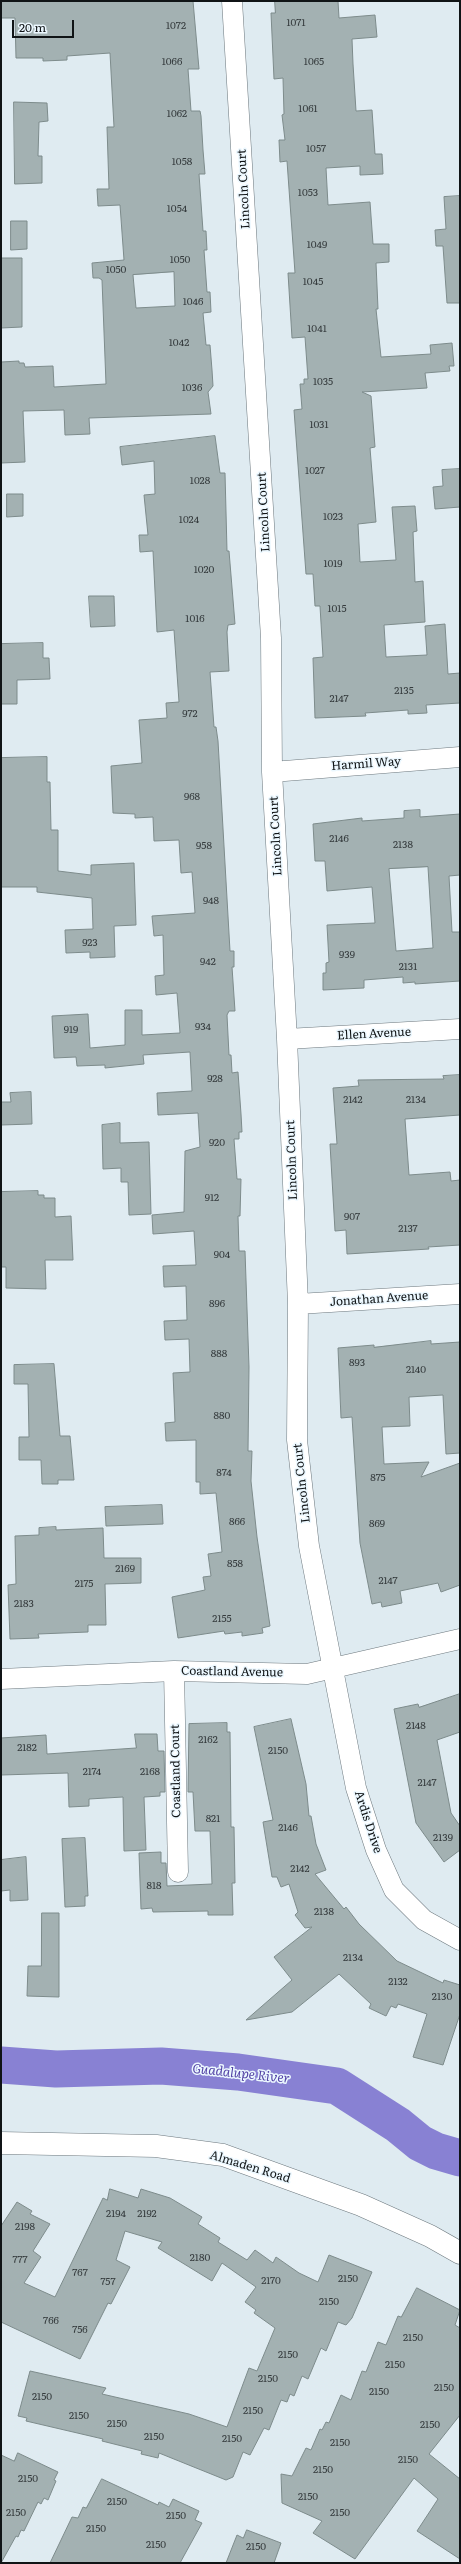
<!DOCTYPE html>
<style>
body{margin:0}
#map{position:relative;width:461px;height:2564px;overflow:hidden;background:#dfebf1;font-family:Literata,serif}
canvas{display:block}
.frame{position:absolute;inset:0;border:2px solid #101416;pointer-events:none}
.scale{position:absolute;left:12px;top:20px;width:62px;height:18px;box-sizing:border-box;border:2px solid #101416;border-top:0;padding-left:5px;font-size:12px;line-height:14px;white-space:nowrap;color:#101416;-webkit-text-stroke:3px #ecf8ff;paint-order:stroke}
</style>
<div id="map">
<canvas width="461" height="2564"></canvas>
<div class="frame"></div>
<div class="scale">20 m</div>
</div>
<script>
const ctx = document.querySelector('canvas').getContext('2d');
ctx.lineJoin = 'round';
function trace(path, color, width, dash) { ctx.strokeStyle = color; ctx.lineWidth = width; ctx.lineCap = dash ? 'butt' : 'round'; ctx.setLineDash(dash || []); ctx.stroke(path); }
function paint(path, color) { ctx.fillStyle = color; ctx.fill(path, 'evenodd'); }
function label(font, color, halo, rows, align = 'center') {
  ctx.font = font + ' Literata,serif'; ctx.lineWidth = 3; ctx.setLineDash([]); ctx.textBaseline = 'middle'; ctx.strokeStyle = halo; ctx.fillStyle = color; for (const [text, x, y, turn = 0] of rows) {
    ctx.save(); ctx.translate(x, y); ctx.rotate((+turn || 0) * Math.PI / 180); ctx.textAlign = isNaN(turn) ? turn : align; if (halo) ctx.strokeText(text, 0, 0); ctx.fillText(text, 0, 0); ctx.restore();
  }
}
trace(new Path2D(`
 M1 2065 56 2069 161 2066 238 2072 337 2086 398 2125 420 2143 436 2151 460 2158`), '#8881d3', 37);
const building = new Path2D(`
 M1 1H193L199 69H188L191 111H200L201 116 203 150 205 174H199L203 231H206L207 250H204L207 292H210L211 312 203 313 206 345H210L212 370 213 386 208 392 211 414 89 418 90 434 65 435 64 410 23 411 25 462 1 463V362L19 361V363H24L25 367 53 366 54 387 106 384 102 280 99 278H93L92 263 124 260 120 205 98 206 97 189H109L107 127H114L110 53 67 56V60L43 61V58H16L15 18H1ZM174 272 175 306 136 308 133 275Z
 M275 1H338L339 18 375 15 377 37 352 39 353 64 356 111 372 110 375 154H382L383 174 360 175V166L326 168 328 205 370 202 373 244H389V262L376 263 378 309H376L381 357 431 354 430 345 452 343 454 366H449L450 371 425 373 427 388 362 392 371 396 375 447 370 448 376 522 358 524 360 562 396 560 392 507 415 506 417 531 413 532 415 582 423 581 425 622 384 625 386 657 427 655 425 626 445 624 448 674 460 673V703L426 705 427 713 408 714V710L365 713 366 716 315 718 313 658 323 657 320 606H315L313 574H306L294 410 302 409 300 384H304V379H308L305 337 292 338 288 273H295L287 161 280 162 279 140H285L282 115 284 114 283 78 274 79 271 13H275Z
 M14 102 47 103 48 121 39 122 38 156H42V183L15 184Z
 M460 196V303H447L443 246H436L435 230 446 229 444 197Z
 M11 221H27V249L11 250Z
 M1 258H22V327L1 328Z
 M215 436 220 473H225L227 551H229L235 624 228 625 227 632 229 671 210 672 214 727H216L218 741 230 951H234V967H232L235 1011H229L227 1015 229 1055H231L232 1073 238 1072 241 1114 242 1132H239V1139H234L237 1179H241L240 1216H238L239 1251H245L249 1367 248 1451H252L251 1481 257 1537 270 1626 262 1628 263 1633 242 1636V1632L225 1634 224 1631 178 1638 172 1597 205 1590 203 1577 211 1576 208 1554 222 1552 216 1493 200 1494V1482H196V1440L166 1441 165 1423 175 1422 173 1373 190 1372 189 1339 165 1340 164 1321 187 1320 186 1286 164 1287 163 1266 196 1265 194 1231 153 1234 152 1215 184 1212 185 1151 200 1147 198 1113 158 1115 157 1093 192 1091 190 1052 143 1055 144 1064 105 1068V1065L77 1066 76 1057 54 1058 52 1016 88 1014 90 1048 125 1045V1010H142V1035L180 1033 177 993 156 995 155 976 164 975 163 935 154 936 152 916 195 913 192 872 181 873 179 840 154 841 153 817 135 818V814L113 813 111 766 142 763 139 720 167 718 166 703 179 702 174 630 157 632 153 551 140 552 139 535H148L144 495 155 494 154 461 122 465 120 447Z
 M460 469V507L435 509 433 487 443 486 442 470Z
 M7 494H23V516L7 517Z
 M89 596H114L115 626 91 627Z
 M43 643V658H49L50 679 17 680V704H1V644Z
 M47 757V782H50L51 830H58V871L91 875V865L134 863 136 925 114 926 115 957 90 958V952L66 953 65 930 93 929 92 898 37 892V887H1V758Z
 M420 810V817L460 814V875L449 876 452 932H460V981L415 984V982L403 983V977L364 980V988L323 990V973H326V963L329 962 327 925 375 923 372 887 327 891 325 861H315L313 824 362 818V821L404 818V811ZM428 867 433 948 396 951 389 869Z
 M460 1075V1115L405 1119 409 1175 450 1172 451 1181 460 1180V1245L428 1247 429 1249 347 1254 346 1230 335 1231 330 1144H337L333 1088 359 1086 358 1080 444 1079 443 1076Z
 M31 1092 32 1124 1 1125V1102H11L10 1093Z
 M120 1123V1143L149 1142 151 1214 129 1215 128 1182H121V1168L103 1169 102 1125Z
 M38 1191V1195H44V1198H55V1217L71 1216 73 1260H45L46 1289 6 1288V1267H1V1192Z
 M431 1341V1344L460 1342V1453L446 1454 443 1395 409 1397 410 1426 382 1427 384 1464 429 1462 421 1477 460 1463V1585L441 1592 438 1583 400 1591 402 1603 382 1607 381 1602 372 1604 360 1543 352 1417 341 1418 338 1348 374 1345V1347Z
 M54 1364 60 1436H70L74 1480H58V1484H42L41 1460H19V1437H29L28 1384H14V1365Z
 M162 1505 163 1524 106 1526 105 1507Z
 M56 1527V1530L103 1528 104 1558H141V1583L105 1584 106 1625H88V1632L38 1634 39 1638 10 1639 8 1585 16 1584 15 1536 39 1535V1528Z
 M460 1694V1732L437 1740 451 1813 460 1826V1850L444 1862 416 1823 394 1709 418 1704 419 1707Z
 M291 1719 306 1784 309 1816H311L316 1844 326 1870 315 1874 344 1909 346 1907 359 1924 397 1961 443 1983 444 1980 460 1985V2014L443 2065 413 2057 427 2014 398 2004 396 2008 391 2006 386 2016 369 2008 371 2004 339 1974 292 2012 246 2020 292 1980 274 1957 312 1927 305 1928 295 1915 298 1912 289 1884 281 1887 277 1877H272L263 1822 273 1820 254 1727Z
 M227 1723V1732H230L231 1827H234L235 1883H232L233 1915H208V1911L153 1912 152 1908 141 1909 139 1853 161 1852V1863H166L167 1886 212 1884 210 1831H195L193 1792H188L189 1724Z
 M135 1734H157L158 1751H164L165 1792H160V1796L144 1797 146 1850 124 1851 123 1797 89 1799V1806L69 1807 68 1773 1 1775V1738L46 1735 47 1754 136 1748Z
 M85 1838 88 1896H85V1906L65 1907 62 1839Z
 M26 1857 28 1900 10 1901V1890L1 1891V1860Z
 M42 1913H59V1997L27 1996 28 1966H41Z
 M110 2189 138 2198 141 2189 170 2198 202 2217 198 2224 220 2238 218 2242 247 2260 255 2250 273 2263 276 2257 299 2273 318 2282 329 2255 372 2272 352 2318 346 2325 338 2322 326 2351 321 2348 308 2379 302 2376 294 2396 290 2394 287 2402 281 2400 269 2430 264 2428 250 2455 243 2452 233 2477 226 2480 159 2453 158 2458 141 2454 142 2451 102 2441 103 2439 26 2421 27 2418 18 2416 30 2371 106 2388 102 2394 189 2414 227 2427 249 2368 257 2371 275 2328 254 2313 256 2310 245 2302 256 2287 222 2263 212 2281 158 2248 162 2242 125 2231 116 2260 130 2267 111 2304 108 2303 80 2359 1 2322V2226L17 2202 32 2211 30 2214 50 2224 33 2251 41 2257 24 2283 55 2297 103 2198 107 2200Z
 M417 2288 460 2310 455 2325 460 2328V2415L429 2454 460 2479V2559L417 2531 438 2499 414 2478 355 2559 313 2533 322 2521 282 2503 281 2474 292 2476 306 2448 311 2450 320 2429 322 2430 326 2422 329 2423 341 2395 351 2400 362 2371 366 2372 378 2342 386 2345 398 2316 401 2317Z
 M18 2453 58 2472 54 2480 56 2481 48 2500 44 2498 41 2504 38 2502 24 2531 21 2530 18 2537 16 2536 1 2563V2455L14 2461Z
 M102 2479 158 2505 159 2502 169 2507 173 2499 199 2511 195 2520 202 2523 180 2563H50L72 2517 78 2518 83 2507 86 2508Z
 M247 2530 281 2543 274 2563H226L237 2535 243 2538Z`);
paint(building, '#a3b1b2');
trace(building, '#7d8b8b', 1);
const minor = new Path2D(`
 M232 1 271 638 272 772 287 1039 298 1304 297 1440 309 1546 356 1788 376 1850 394 1890 424 1920 460 1940
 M272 772 460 757
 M287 1039 460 1029
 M298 1304 460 1294
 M174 1671 178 1872
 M1 1679 174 1671 307 1674 460 1639`);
const tertiary = new Path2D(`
 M1 2143 156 2146 223 2155 361 2205 430 2236 460 2253`);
trace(minor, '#6d787e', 21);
trace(tertiary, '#6d787e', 23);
trace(minor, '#fff', 20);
trace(tertiary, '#fff', 22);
label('10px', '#353b3d', null, [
 ["1071",296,23],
 ["1072",176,26],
 ["1066",172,62],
 ["1065",314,62],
 ["1061",308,109],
 ["1062",177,114],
 ["1057",316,149],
 ["1058",182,162],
 ["1053",308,193],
 ["1054",177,209],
 ["1049",317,245],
 ["1050",180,260],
 ["1050",116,270],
 ["1045",313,282],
 ["1046",193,302],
 ["1041",317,329],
 ["1042",179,343],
 ["1035",323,382],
 ["1036",192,388],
 ["1031",319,425],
 ["1027",315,471],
 ["1028",200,481],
 ["1023",333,517],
 ["1024",189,520],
 ["1019",333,564],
 ["1020",204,570],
 ["1015",337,609],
 ["1016",195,619],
 ["2135",404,691],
 ["2147",339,699],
 ["972",190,714],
 ["968",192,797],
 ["2146",339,839],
 ["2138",403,845],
 ["958",204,846],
 ["948",211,901],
 ["923",90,943],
 ["939",347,955],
 ["942",208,962],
 ["2131",408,967],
 ["934",203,1027],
 ["919",71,1030],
 ["928",215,1079],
 ["2142",353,1100],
 ["2134",416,1100],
 ["920",217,1143],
 ["912",212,1198],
 ["907",352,1217],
 ["2137",408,1229],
 ["904",222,1255],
 ["896",217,1304],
 ["888",219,1354],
 ["893",357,1363],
 ["2140",416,1370],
 ["880",222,1416],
 ["874",224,1473],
 ["875",378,1478],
 ["866",237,1522],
 ["869",377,1524],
 ["858",235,1564],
 ["2169",125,1569],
 ["2147",388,1581],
 ["2175",84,1584],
 ["2183",24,1604],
 ["2155",222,1619],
 ["2148",416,1726],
 ["2162",208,1740],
 ["2182",27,1748],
 ["2150",278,1751],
 ["2174",92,1772],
 ["2168",150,1772],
 ["2147",427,1783],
 ["821",213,1819],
 ["2146",288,1828],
 ["2139",443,1838],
 ["2142",300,1869],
 ["818",154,1886],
 ["2138",324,1912],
 ["2134",353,1958],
 ["2132",398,1982],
 ["2130",442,1997],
 ["2194",116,2214],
 ["2192",147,2214],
 ["2198",25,2227],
 ["2180",200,2258],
 ["777",20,2260],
 ["767",80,2273],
 ["2150",348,2279],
 ["2170",271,2281],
 ["757",108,2282],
 ["2150",329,2302],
 ["766",51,2321],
 ["756",80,2330],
 ["2150",413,2338],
 ["2150",288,2355],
 ["2150",395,2365],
 ["2150",268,2379],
 ["2150",444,2388],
 ["2150",379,2392],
 ["2150",42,2397],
 ["2150",253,2411],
 ["2150",79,2416],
 ["2150",117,2424],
 ["2150",430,2425],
 ["2150",154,2437],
 ["2150",232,2439],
 ["2150",340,2443],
 ["2150",408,2460],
 ["2150",323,2470],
 ["2150",28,2479],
 ["2150",308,2497],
 ["2150",117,2502],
 ["2150",16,2513],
 ["2150",340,2513],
 ["2150",176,2516],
 ["2150",96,2529],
 ["2150",156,2545],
 ["2150",256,2547]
]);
label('12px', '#101416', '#ecf8ff', [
 ["Lincoln Court",244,189,-93],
 ["Lincoln Court",264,512,-93],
 ["Harmil Way",366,764,-4],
 ["Lincoln Court",276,836,-93],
 ["Ellen Avenue",374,1034,-3],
 ["Lincoln Court",292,1160,-92],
 ["Jonathan Avenue",379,1299,-4],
 ["Lincoln Court",302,1483,-96],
 ["Coastland Avenue",232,1672,1],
 ["Coastland Court",176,1771,-91],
 ["Ardis Drive",368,1822,72],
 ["Almaden Road",250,2167,17]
]);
label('italic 13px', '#5343a6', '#ecf8ff', [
 ["Guadalupe River",241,2074,6]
]);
</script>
